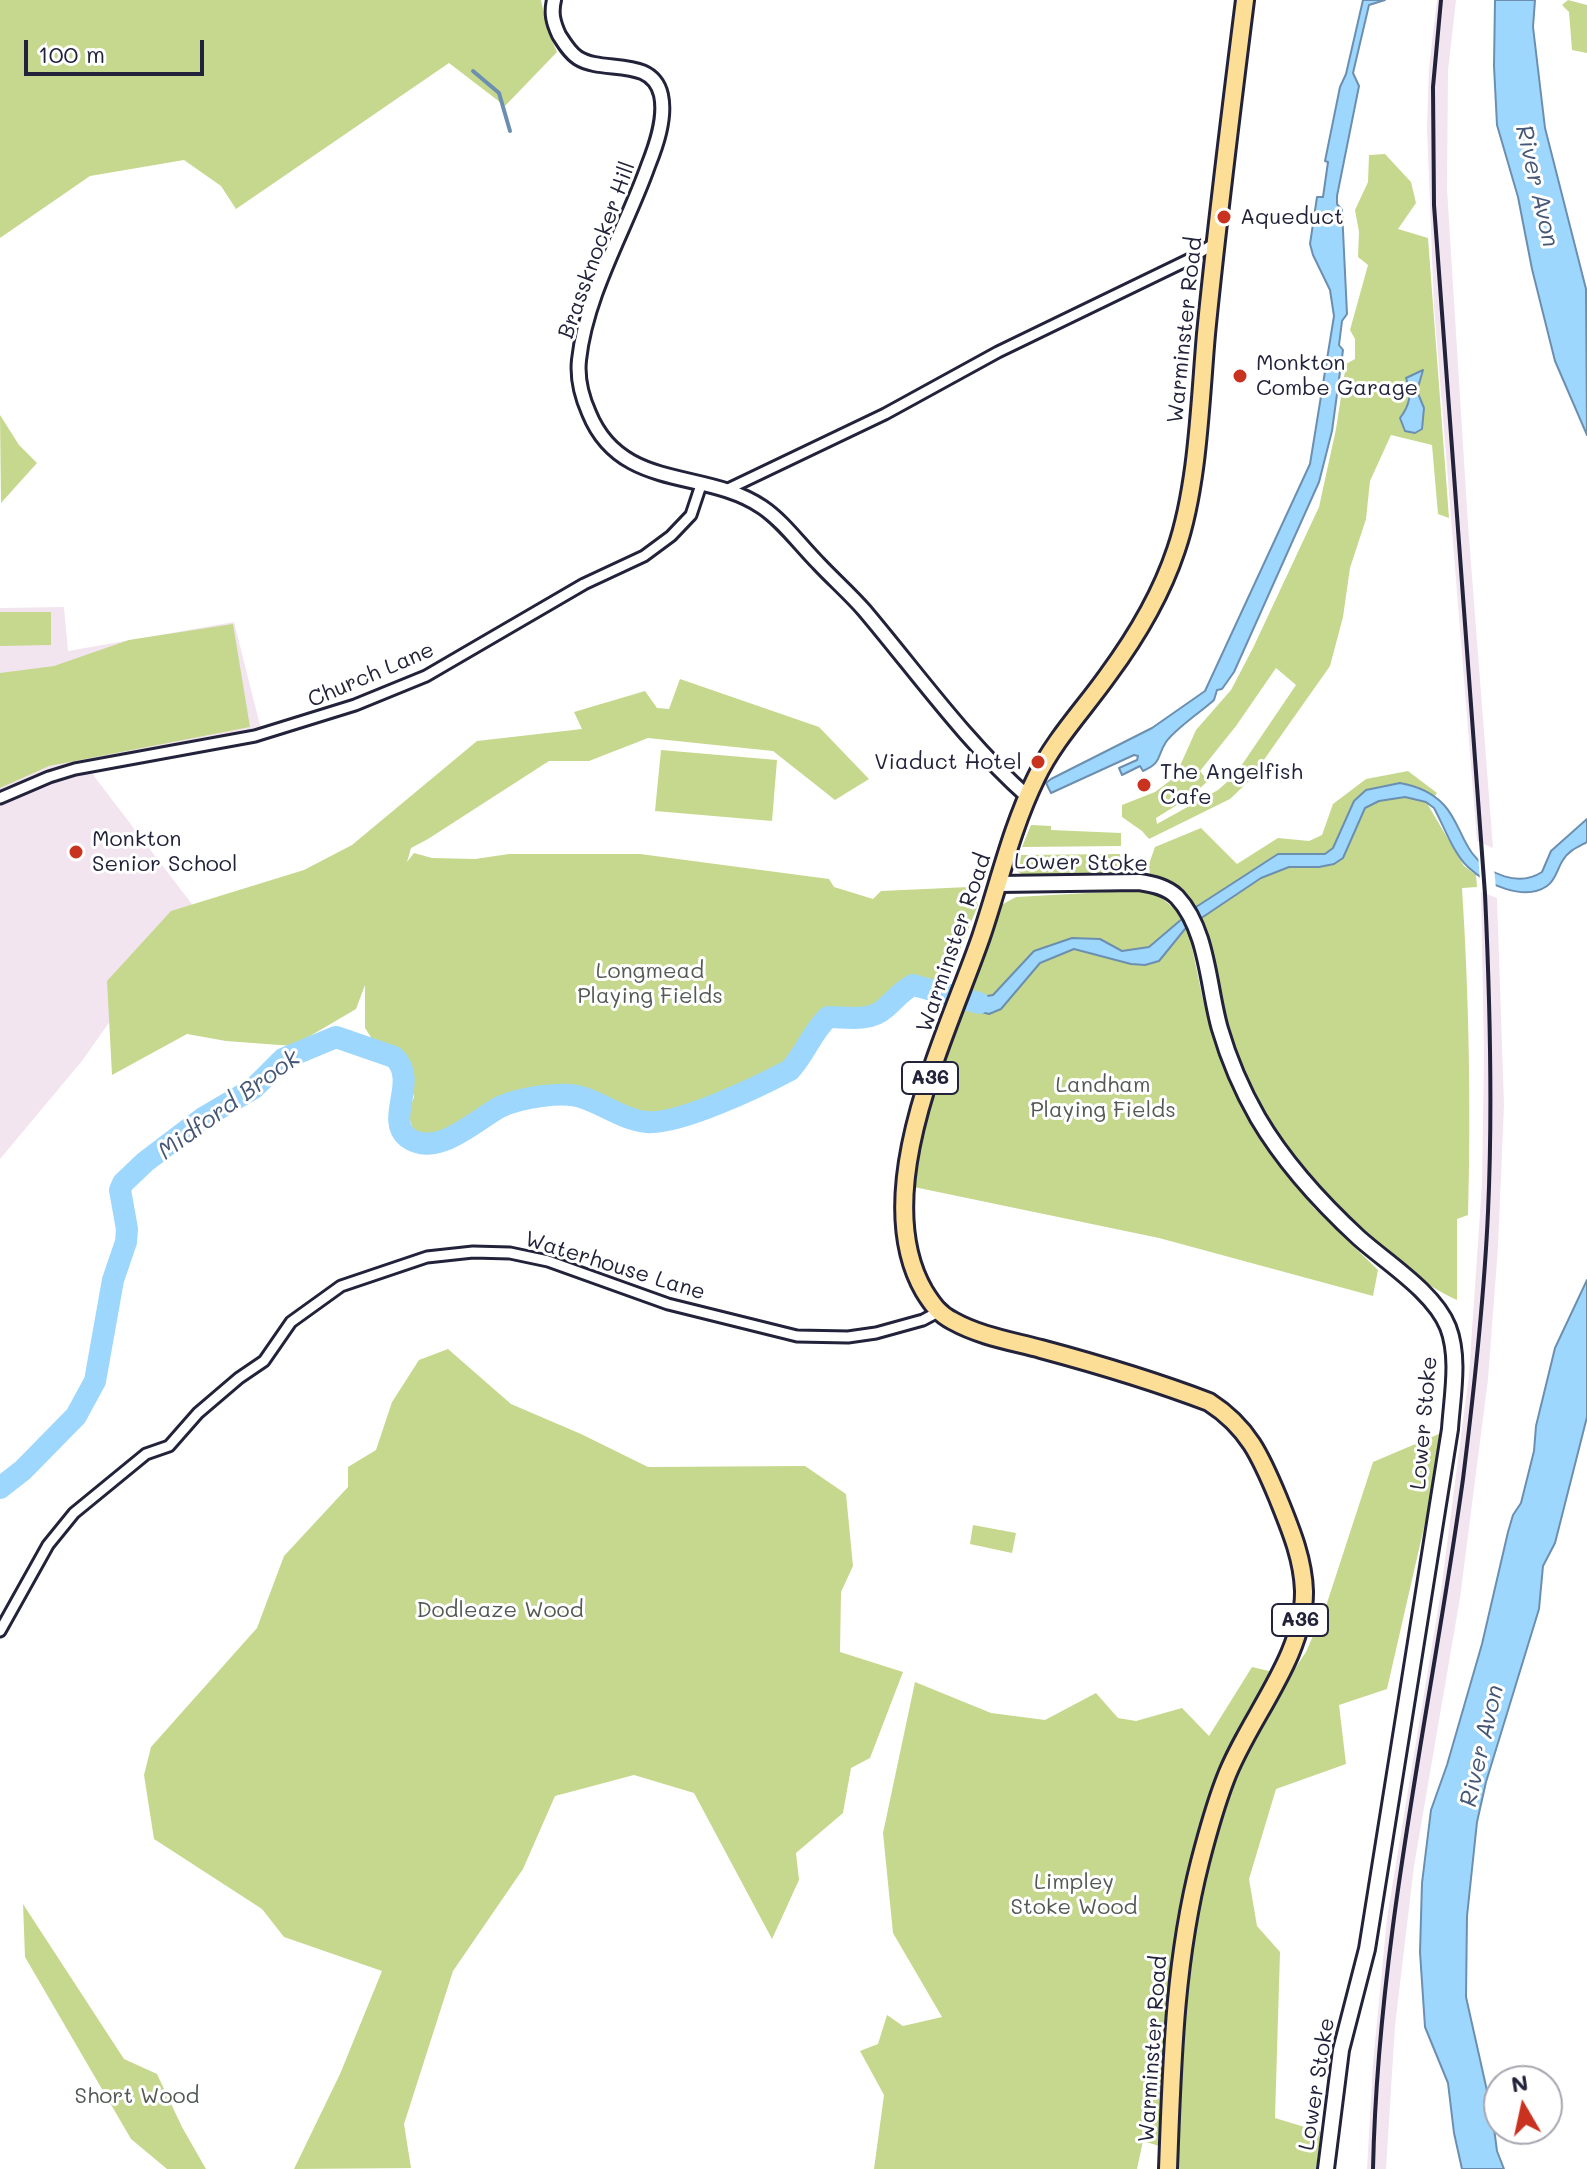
<!DOCTYPE html>
<style>
body{margin:0}
#map{position:relative;width:1587px;height:2169px;overflow:hidden;background:#fff;font-family:Mali,sans-serif}
canvas{display:block}
.north{position:absolute;left:1483px;top:2065px;width:80px;height:80px;box-sizing:border-box;background:#fff;border:2px solid #a7a7b1;border-radius:50%;rotate:351deg;font-size:22px;font-weight:700;line-height:32px;text-align:center;color:#22223b}
.north::after{content:'';display:block;margin:auto;width:28px;height:36px;background:#c8321e;clip-path:polygon(50% 0,100% 100%,50% 72%,0 100%)}
.scale{position:absolute;left:24px;top:40px;width:180px;height:36px;box-sizing:border-box;border:4px solid #22223b;border-top:0;padding-left:10px;font-size:24px;line-height:28px;white-space:nowrap;color:#22223b;-webkit-text-stroke:6px #fff;paint-order:stroke}
</style>
<div id="map">
<canvas width="1587" height="2169"></canvas>
<div class="north">N</div>
<div class="scale">100 m</div>
</div>
<script>
const ctx = document.querySelector('canvas').getContext('2d');
ctx.lineJoin = 'round';
function paint(path, color) { ctx.fillStyle = color; ctx.fill(path, 'evenodd'); }
function trace(path, color, width, dash) { ctx.strokeStyle = color; ctx.lineWidth = width; ctx.lineCap = dash ? 'butt' : 'round'; ctx.setLineDash(dash || []); ctx.stroke(path); }
function label(font, color, halo, rows, align = 'center') {
  ctx.font = font + ' Mali,sans-serif'; ctx.lineWidth = 6; ctx.setLineDash([]); ctx.textBaseline = 'middle'; ctx.strokeStyle = halo; ctx.fillStyle = color; for (const [text, x, y, turn = 0] of rows) {
    ctx.save(); ctx.translate(x, y); ctx.rotate((+turn || 0) * Math.PI / 180); ctx.textAlign = isNaN(turn) ? turn : align; if (halo) ctx.strokeText(text, 0, 0); ctx.fillText(text, 0, 0); ctx.restore();
  }
}
paint(new Path2D(`
 M1437 0H1456L1448 71 1447 189 1468 525 1493 848 1477 841 1434 306 1427 128 1429 68Z
 M64 607 68 651 234 622 261 729 88 759 94 776 211 929 113 1017 82 1061 0 1159V608Z
 M1481 892 1497 898 1504 1105 1498 1247 1488 1379 1460 1598 1414 1866 1395 2026 1386 2169H1367L1373 2063 1387 1918 1441 1591 1469 1374 1482 1184 1484 1053Z`), '#f2e5ef');
paint(new Path2D(`
 M0 0H541L548 32 557 52 505 106 449 63 236 209 221 186 184 160 90 176 0 238Z
 M1568 0 1587 5V53L1572 50 1569 12 1562 5Z
 M1385 154 1411 182 1416 203 1398 229 1428 238 1449 518 1438 514 1432 445 1391 435 1370 481 1366 519 1350 568 1343 617 1330 666 1249 781 1230 799 1149 839 1142 831 1122 817V805L1155 792 1175 777 1196 730 1231 690 1253 648 1319 507 1336 429 1346 364 1355 359V339L1350 330 1368 265 1358 257 1359 232 1355 210 1368 182 1369 155ZM1423 373 1417 391 1424 408 1422 429 1415 433 1409 405V387ZM1276 668 1296 685 1235 775 1218 790 1157 824 1156 818 1190 797 1208 781 1200 771 1236 726Z
 M0 415 19 445 37 463 1 503Z
 M0 612H51V645L0 646Z
 M233 624 250 727 49 766 0 788V673L54 666 129 640Z
 M680 679 819 727 869 779 835 800 773 751 648 738 589 761H549L428 839 411 848 407 862 414 853 432 858 475 859 509 854H640L829 879 834 887 873 899 881 891 969 887 978 905 946 984 920 978 905 979 871 1008 815 1016 807 1030 804 1046 786 1072 653 1123 580 1091 544 1090 507 1099 434 1136 421 1135 412 1127 408 1113 414 1097 403 1055 386 1044 374 1042 365 1028V985L356 1009 293 1046 226 1041 187 1034 112 1075 107 981 171 911 304 870 352 845 477 741 582 729 574 712 645 691 657 708 669 709Z
 M661 750 777 760 772 821 655 811Z
 M1408 771 1437 793 1428 805 1464 866 1476 875 1477 887 1462 888C1469 997 1471 1105 1468 1215L1457 1219V1300C1379 1263 1293 1173 1254 1097 1243 1077 1232 1052 1226 1030 1217 1001 1203 909 1183 892 1175 885 1159 881 1150 876L1149 864 1155 847 1201 828 1237 864 1278 838 1309 841 1322 835 1333 804 1366 779Z
 M1031 825 1051 826V830L1121 833V846L1022 847Z
 M1120 854 1122 873 1025 876 1015 870 1019 855Z
 M1143 890 1159 896 1175 909 1189 933 1203 1000 1230 1077 1286 1173 1314 1208 1378 1270 1373 1296 1159 1238 914 1187 916 1153 934 1094 1001 905 1016 897Z
 M448 1349 511 1404 581 1434 648 1467 805 1466 846 1494 853 1566 841 1592 840 1652 903 1672 870 1758 851 1768 843 1813 796 1853 799 1880 772 1939 694 1793 634 1775 555 1796 523 1869 453 1971 404 2124 411 2168 294 2169 340 2074 382 1971 284 1937 262 1909 154 1839 144 1775 151 1747 257 1628 284 1556 348 1487V1467L376 1450 392 1402 419 1360Z
 M1446 1431 1387 1689 1339 1705 1346 1764 1276 1789 1249 1879 1257 1926 1280 1952 1275 2118 1321 2132 1316 2169H1158L1159 2146 1143 2141 1137 2169H874L884 2095 860 2051 878 2044 887 2015 903 2026 942 2017 893 1933 883 1833 915 1682 991 1713 1045 1720 1096 1693 1118 1718 1136 1721 1182 1708 1209 1736 1252 1667 1269 1671 1260 1699 1270 1706 1306 1652 1326 1606 1373 1462Z
 M973 1525 1016 1533 1012 1553 970 1544Z
 M23 1904 124 2059 157 2074 182 2127 206 2169H167L131 2139 25 1957Z`), '#c6d88d');
const water = new Path2D(`
 M1363 0H1385L1369 5 1353 73 1359 86 1337 196V204L1342 210 1347 314 1342 321 1339 345 1343 350 1332 431 1319 482 1234 672 1222 689 1217 690 1214 700C1201 712 1176 728 1166 742 1156 757 1163 762 1143 771L1140 766 1122 775 1119 768 1137 760 1138 756 1134 755 1051 793 1046 783 1051 779 1152 728 1205 691 1310 464 1334 316 1330 290 1313 255 1310 244 1317 197H1323L1328 162 1325 161 1340 87 1346 74Z
 M1495 0H1535L1533 27 1545 128 1586 289 1587 435 1555 361 1532 269 1518 197 1497 125 1494 66Z
 M1423 370 1417 391 1424 408 1422 429 1415 433 1405 431 1400 418C1410 405 1412 394 1406 378Z
 M1400 783C1417 786 1432 792 1444 805 1457 819 1461 838 1472 853 1488 875 1519 887 1542 872L1551 851 1587 819V842C1578 847 1568 851 1563 860 1557 869 1556 880 1547 886 1524 902 1486 884 1468 867 1453 853 1444 826 1434 808L1426 802 1405 797 1379 801 1365 808 1343 858 1334 864 1319 867H1289L1261 878 1185 929 1159 961 1145 965 1131 964 1074 949 1040 963 1001 1009 989 1014 956 1005 960 993 976 998 993 995 1034 951 1072 938 1100 939 1122 951 1149 947 1196 907 1278 854H1325L1333 848 1354 801 1366 790Z
 M1587 1280V1417L1555 1543 1543 1566 1539 1609 1486 1782 1477 1822 1467 1916 1466 1997 1492 2113 1497 2151 1504 2169H1462L1454 2133 1448 2083 1425 2027 1420 1952 1422 1883 1431 1810 1447 1765 1482 1644 1508 1532 1513 1515 1521 1503 1534 1451 1536 1426 1555 1348Z`);
paint(water, '#9dd7fe');
trace(water, '#6c8fb0', 2);
paint(new Path2D(`
 M1478 854 1494 867 1496 889 1480 880Z`), '#fff');
trace(new Path2D(`
 M473 71 499 93 510 131`), '#6c8fb0', 4);
trace(new Path2D(`
 M0 1488 23 1470 76 1416 95 1381 113 1280 126 1242 127 1229 120 1190 123 1183 145 1162 203 1118 254 1088 283 1059 336 1037 394 1057C419 1080 385 1119 407 1137 436 1159 474 1121 500 1107 519 1098 564 1090 584 1098 605 1105 624 1120 647 1122 679 1125 760 1086 790 1070 805 1054 812 1032 828 1017 845 1017 870 1022 884 1009 895 1000 901 991 913 985L979 1003`), '#9dd7fe', 22);
const minor = new Path2D(`
 M726 490 885 414 998 352 1188 260 1215 243
 M0 798 49 777 75 769 255 736 355 705 426 676 584 584 644 556 671 536 691 515 701 485
 M0 1631 48 1545 74 1513 146 1454 169 1446 198 1413 239 1378 264 1361 291 1322 341 1286 427 1257 473 1252 510 1253 548 1261 668 1304 797 1336 848 1337 876 1333 923 1320 938 1312`);
const tertiary = new Path2D(`
 M554 0C551 13 553 22 559 35 564 43 570 53 578 58 603 74 652 56 661 95 666 118 656 146 648 166 626 228 586 294 579 360 577 379 581 395 589 413 621 492 705 468 762 507 783 521 800 545 818 563 833 579 850 594 864 610 918 674 966 742 1028 797`);
const secondary = new Path2D(`
 M999 884 1139 882C1153 884 1167 887 1177 897 1208 930 1208 988 1220 1029 1229 1060 1242 1090 1258 1118 1285 1164 1320 1202 1359 1238 1387 1263 1434 1292 1448 1327 1460 1358 1452 1397 1450 1429L1367 1949 1341 2050 1326 2169`);
const trunk = new Path2D(`
 M1168 2169C1172 2064 1174 1964 1200 1862 1207 1835 1215 1806 1225 1780 1247 1720 1305 1657 1304 1591 1303 1558 1290 1528 1278 1498 1261 1457 1248 1427 1209 1402 1154 1381 1097 1364 1041 1349 1011 1341 980 1336 953 1321 939 1314 932 1304 924 1291 867 1192 947 1035 981 937 999 884 1011 829 1036 778 1054 740 1084 709 1108 675 1136 637 1161 595 1176 550 1198 486 1200 402 1206 334 1217 222 1231 111 1245 0`);
trace(minor, '#22223b', 15);
trace(tertiary, '#22223b', 18);
trace(secondary, '#22223b', 20);
trace(trunk, '#22223b', 22);
trace(minor, '#fff', 9);
trace(tertiary, '#fff', 12);
trace(secondary, '#fff', 14);
trace(trunk, '#fcde96', 16);
trace(new Path2D(`
 M1373 2169C1378 1936 1431 1709 1463 1479 1474 1391 1484 1301 1488 1212 1493 1106 1490 1000 1485 894L1434 205 1433 87 1441 0`), '#22223b', 4);
for (const [x, y, r, color] of [
 [1224,217,8,"#c8321e"],
 [1240,376,8,"#c8321e"],
 [1038,762,8,"#c8321e"],
 [1144,785,8,"#c8321e"],
 [76,852,8,"#c8321e"]
]) { const dot = new Path2D(); dot.arc(x, y, r, 0, 2 * Math.PI); ctx.fillStyle = color; ctx.fill(dot); trace(dot, '#fff', 3); }
for (const [x, y, w] of [
 [930,1078,56],
 [1300,1620,56]
]) { const box = new Path2D(); box.roundRect(x - w / 2, y - 16, w, 32, 6); ctx.fillStyle = '#fff'; ctx.fill(box); trace(box, '#22223b', 2); }
label('bold 20px', '#22223b', null, [
 ["A36",930,1078],
 ["A36",1300,1620]
]);
label('22px', '#22223b', '#fff', [
 ["Aqueduct",1240,217],
 ["Monkton",1256,363],
 ["Combe Garage",1256,388],
 ["Viaduct Hotel",1022,762,"right"],
 ["The Angelfish",1160,772],
 ["Cafe",1160,797],
 ["Monkton",92,839],
 ["Senior School",92,864]
], 'left');
label('22px', '#22223b', '#fff', [
 ["Brassknocker Hill",597,250,-70],
 ["Warminster Road",1185,330,-84],
 ["Church Lane",371,675,-23],
 ["Lower Stoke",1081,863,1],
 ["Warminster Road",954,943,-71],
 ["Waterhouse Lane",615,1266,17],
 ["Lower Stoke",1424,1423,-85],
 ["Warminster Road",1153,2049,-86],
 ["Lower Stoke",1317,2084,-81]
]);
label('22px', '#535954', '#fff', [
 ["Longmead",650,971],
 ["Playing Fields",650,996],
 ["Landham",1103,1085],
 ["Playing Fields",1103,1110],
 ["Dodleaze Wood",500,1610],
 ["Limpley",1074,1882],
 ["Stoke Wood",1074,1907],
 ["Short Wood",137,2096]
]);
label('italic 24px', '#475876', '#fff', [
 ["River Avon",1537,186,77],
 ["Midford Brook",229,1105,-36],
 ["River Avon",1482,1746,-77]
]);
</script>
